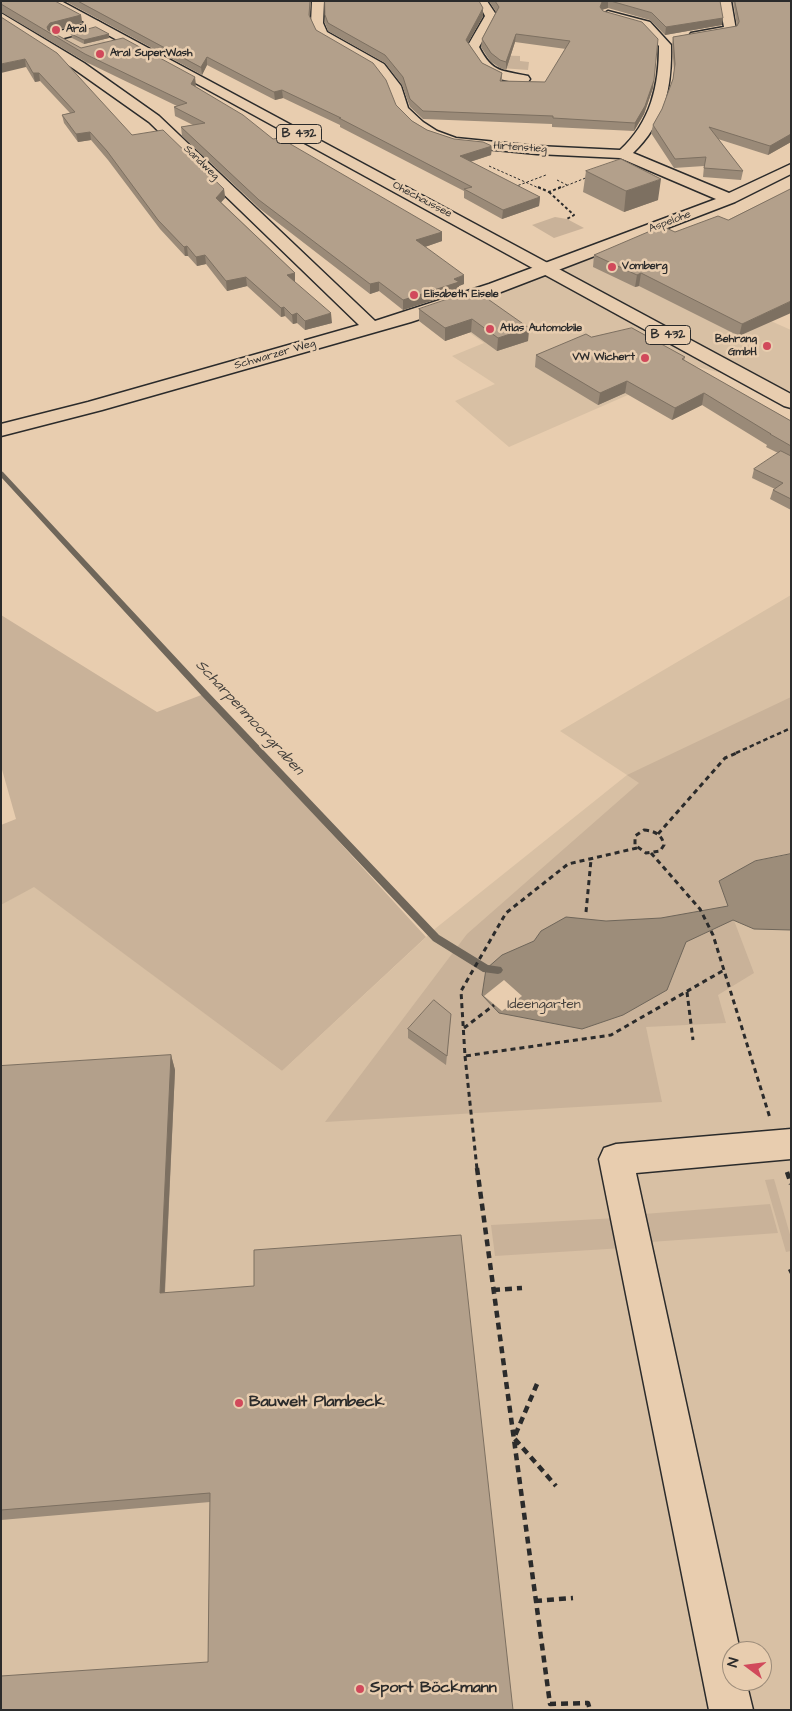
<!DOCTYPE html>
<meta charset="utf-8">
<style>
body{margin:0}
#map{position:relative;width:792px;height:1711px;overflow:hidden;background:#e8cdaf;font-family:"Architects Daughter",sans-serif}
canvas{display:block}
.frame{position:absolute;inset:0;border:2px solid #2b2b2b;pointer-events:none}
.north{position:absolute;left:722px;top:1641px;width:50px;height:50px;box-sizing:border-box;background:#e8cdaf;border:1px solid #9c8c7a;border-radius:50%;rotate:285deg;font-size:14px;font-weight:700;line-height:20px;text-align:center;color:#2b2b2b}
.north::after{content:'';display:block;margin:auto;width:18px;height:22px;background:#d1495b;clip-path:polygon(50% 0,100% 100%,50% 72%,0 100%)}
</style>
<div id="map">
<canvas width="792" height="1711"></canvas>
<div class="frame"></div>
<div class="north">N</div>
</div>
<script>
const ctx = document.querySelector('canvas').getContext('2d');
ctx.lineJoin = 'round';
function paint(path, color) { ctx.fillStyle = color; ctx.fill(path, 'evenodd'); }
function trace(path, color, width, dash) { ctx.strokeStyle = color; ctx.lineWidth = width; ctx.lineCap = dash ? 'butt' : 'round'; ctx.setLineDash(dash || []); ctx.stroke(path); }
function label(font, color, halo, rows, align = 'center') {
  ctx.font = font + ' "Architects Daughter",sans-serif'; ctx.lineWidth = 5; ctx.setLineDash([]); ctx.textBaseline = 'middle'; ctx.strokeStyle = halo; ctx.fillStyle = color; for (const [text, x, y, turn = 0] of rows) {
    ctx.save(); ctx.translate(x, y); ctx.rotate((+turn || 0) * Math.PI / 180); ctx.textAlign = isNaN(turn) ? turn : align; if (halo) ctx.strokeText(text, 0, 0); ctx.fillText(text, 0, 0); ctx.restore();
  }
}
paint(new Path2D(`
 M70 22 130 54 88 64 29 31Z
 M605 254 737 306 791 330V391L694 366 509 447 455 401 495 384 452 356 484 343 442 313Z
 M791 595V1710H1V905L34 886 282 1071 436 928 627 775 560 731ZM732 1651H762V1681H732Z`), '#d8c0a4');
paint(new Path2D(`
 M491 55 520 56V61L529 62 528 70 501 68 502 64 489 63Z
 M555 217 567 219 584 228 554 238 532 225Z
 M1 615 157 712 204 694 426 937 282 1071 34 887 1 905V825L16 819 1 766Z
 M791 697V854L755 861 719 881 754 973 718 995 726 1023 646 1027 662 1102 325 1122 467 934 639 783 627 775Z
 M774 1179 791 1238V1251L786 1252 765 1180Z
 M770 1204 778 1233 650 1242 644 1214Z
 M617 1218 623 1248 495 1256 491 1225Z`), '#c9b299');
const water = new Path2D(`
 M791 854V930L754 929 733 920 686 942 667 990 623 1015 582 1029 499 1013 482 995 486 969 502 955 534 941 541 931 566 917 606 921 661 918 728 906 719 881 755 861Z`);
paint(water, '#9d8d7a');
trace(water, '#6f665a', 1);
paint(new Path2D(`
 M504 980 522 996 502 1011 484 996Z`), '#e8cdaf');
paint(new Path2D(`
 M1 471 3 472 208 692 439 935 488 965 501 967 503 970 501 973 498 974 483 972 433 941 202 696 1 477Z`), '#6f665a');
const minor = new Path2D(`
 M312 1H324L323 23 327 32 384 64 401 86 408 108 423 122 437 131 456 138 537 146 620 150C651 122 659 85 659 46L642 28 604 18 602 15 608 11 650 22 671 45C672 88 665 122 633 153L729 193 791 164V174L735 202 501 292 411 322 102 410 1 436V424L88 402 359 325 149 122 74 69 1 21V13L84 63 159 116 375 321 489 284 716 199 620 158 537 154 454 146 427 137 413 128 397 112 388 87 374 70 318 37 311 23Z
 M474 1H487L497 16 479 47C493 74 502 70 528 76L530 79 528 82 523 83C492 79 481 76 467 47L485 16 481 8Z
 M719 1H731L736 30 734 33 695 40 691 39 689 36 691 33 724 27Z
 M98 21 104 25 102 28 56 40 50 36 52 33Z
 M791 1129V1159L636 1173 740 1651H732V1681H746L753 1710H709L599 1159 604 1148 616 1144Z`);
const major = new Path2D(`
 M46 1H61L791 394V408L784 406Z`);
trace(minor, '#2b2b2b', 3);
trace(major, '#2b2b2b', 3);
trace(new Path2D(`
 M489 166 541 189
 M557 180 567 185
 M514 187 546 175
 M558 189 588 177`), '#2b2b2b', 1, [2.5, 2]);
trace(new Path2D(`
 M538 187 549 192 561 187
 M549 192 574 215 567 219`), '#2b2b2b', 2, [3, 2.5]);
trace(new Path2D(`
 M736 753 791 728`), '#2b2b2b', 2.5, [4.5, 3]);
trace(new Path2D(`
 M644 830C654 831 662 834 664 845L660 851 646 853 635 845V836Z
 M658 834 725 758 739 752
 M637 848 568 864 506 913 461 991 465 1056 611 1035 724 970
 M651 853 700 909 713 935 770 1118
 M586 912 591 860
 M687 992 693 1040
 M464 1028 494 1005
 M465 1056 477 1169`), '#2b2b2b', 3, [5, 4]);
trace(new Path2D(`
 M477 1168 550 1704 588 1703 590 1710
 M787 1172 791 1184
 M789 1272 791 1271
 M493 1290 522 1288
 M537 1384 514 1438 556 1486
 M535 1601 573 1598`), '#2b2b2b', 4.5, [7, 5]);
paint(minor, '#e8cdaf');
paint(major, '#e8cdaf');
paint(new Path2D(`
 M1 1 81 15 82 23 51 32 81 48 195 77V86L273 139 442 232V241L425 247 464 284 459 286V292L403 310 379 291 370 294 260 209 182 136 181 127 193 125 175 116 174 107 177 106 86 62 1 12Z
 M65 1H311L310 17 316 30 412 121 427 130 454 139 492 146 491 155 470 162 540 197 539 206 502 219 464 198V191L340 127V125L283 98 275 100 207 65 202 75Z
 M489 1H720L722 25 665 35 650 20 608 8 602 10 653 88 644 114 634 131 552 127V124L423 119 410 107 402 85 385 63 328 31 325 23V15L483 16 468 43 482 63 502 73V81L545 82 566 49 515 42 506 70 500 68 490 61 481 47 482 39 496 12Z
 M733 1H791V142L768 155 718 139 743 171 741 180 703 177 704 166 674 168 651 133 653 125 662 109 673 79 674 71 672 45 673 37 737 26Z
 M1 17 132 135 224 189 225 198 221 202 295 273V282L332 323 305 330 297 323 293 324 285 316 281 317 247 286 227 291 206 264 197 266 188 256H185L160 229 108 160 91 140 78 142 64 123 62 115 70 113 40 81 35 82 26 67Z
 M71 34H109V38L84 44 72 38Z
 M586 171 658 200 624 212 583 192Z
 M791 189 739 336 639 286 635 287 593 267 594 255 675 232 728 220Z
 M419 309 529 328 528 341 497 351 471 332 445 341 419 321Z
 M591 337 685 357 684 361 791 421V510L770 499 773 490 775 489 752 478 754 469 778 453 766 447 767 445 702 405 672 420 625 393 598 405 535 367 536 355Z
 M451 1014 446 1065 408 1038V1029Z
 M171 1055 175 1070 165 1293 513 1710 208 1662 210 1502 1 1520V1066Z`), '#9a8a78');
paint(new Path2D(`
 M606 1H608V8L601 10 600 7 602 2Z
 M483 8V16L465 48 466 40Z
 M81 15 82 23 52 31 50 33 48 32 47 27 50 23Z
 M723 18 722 25 665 35 666 27Z
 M109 34V38L84 44V40Z
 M516 34 515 42 506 70V62Z
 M207 57V65L202 75 201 67Z
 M25 59 26 67 1 73V64Z
 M33 73H39L40 81 35 82Z
 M195 77 196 85 192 92 191 84Z
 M654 80 653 88 644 114 634 131 635 123Z
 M282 90 283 98 275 100 274 92Z
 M90 132 91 140 78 142 76 134Z
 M791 134V142L768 155 770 146Z
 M492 146 491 155 460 165V156Z
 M661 179 658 200 624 212 626 191Z
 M224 189 225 198 217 207 216 198Z
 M540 197 539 206 502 219 503 210Z
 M442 232V241L416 250V240Z
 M187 246 188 256H185L184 247Z
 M205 255 206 264 197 266 196 257Z
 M295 273V283L287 275Z
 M641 273 639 286 635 287 637 275Z
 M464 275V284L459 286V292L403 310V300L454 279Z
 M246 277 247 286 227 291 226 281Z
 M379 282V291L370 294V284Z
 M791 301V313L739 336 742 324Z
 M284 307 285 316 281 317V308Z
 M297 313V323L293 324 292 315Z
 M331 313 332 323 305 330V321Z
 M472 319 471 332 445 341V328Z
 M529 328 528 341 497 351 498 338Z
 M627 381 625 393 598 405 600 393Z
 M704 393 702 405 672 420 675 408Z
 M171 1055 175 1070 164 1305 160 1293Z`), '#7d7061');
const building = new Path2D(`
 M1 1H55L81 15 50 23 47 27 48 30 81 48 123 38 195 77 191 84 243 115 273 139 280 138 442 232 416 240 464 275 454 279 459 282 403 300 379 282 370 284 259 200 181 127 205 123 174 107 187 103 85 54 1 4Z
 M78 1H310L309 15 316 30 373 63 386 80 396 105 412 121 427 130 454 139 483 142 492 146 460 156 540 197 503 210 464 189 472 187 339 118H341L282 90 274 92 207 57 201 67Z
 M325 1H479L483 8 466 40 482 63 502 73 500 81 545 82 570 41 516 34 506 62 500 60 491 53 482 39 499 7 495 1H606L602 2 600 7 603 11 642 22 658 39 654 80 645 106 635 123 553 118V116L423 111 410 99 403 77 385 55 328 23 325 15Z
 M611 1H720L723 18 666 27 652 13Z
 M735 1H791V134L770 146 709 127 743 171 704 168 706 157 675 159 653 125 662 109 673 79 675 64 673 37 737 26 739 22Z
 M1 17 57 53 132 135 163 130 224 189 216 198 295 273 287 275 331 313 305 321 297 313 292 315 284 307 281 308 246 277 226 281 205 255 196 257 187 246 184 247 158 220 107 151 90 132 76 134 62 115 75 112 39 73H33L25 59 1 64Z
 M96 27 109 34 84 40 71 34Z
 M621 159 661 179 626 191 586 171Z
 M791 189V301L742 324 641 273 637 275 594 255 662 226 675 232 718 216 728 220Z
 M475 290 529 328 498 338 472 319 445 328 419 309Z
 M632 328 685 357 682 359 791 421V446L770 434H771L704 393 675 408 627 381 600 393 536 355 586 334 591 337Z
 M781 451 791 456V499L773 490 783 483 754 469Z
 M434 1000 451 1014 447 1056 408 1029Z
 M171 1055 160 1293 254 1286V1250L461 1235 513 1710H1V1676L208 1662 210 1493 1 1510V1066Z`);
paint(building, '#b3a08b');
trace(building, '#7d7061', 1);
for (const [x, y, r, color] of [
 [56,30,5,"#d1495b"],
 [100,54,5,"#d1495b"],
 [612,267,5,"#d1495b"],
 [414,295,5,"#d1495b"],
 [490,329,5,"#d1495b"],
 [767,346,5,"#d1495b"],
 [645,358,5,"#d1495b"],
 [239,1403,5,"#d1495b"],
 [360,1689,5,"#d1495b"]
]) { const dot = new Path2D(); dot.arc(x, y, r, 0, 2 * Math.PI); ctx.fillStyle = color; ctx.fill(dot); trace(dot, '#e8cdaf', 2); }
label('bold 11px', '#2b2b2b', '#e8cdaf', [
 ["Aral",66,30],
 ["Aral SuperWash",110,54],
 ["Vomberg",622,267],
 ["Elisabeth Eisele",424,295],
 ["Atlas Automobile",500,329],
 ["Behrang",757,340,"right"],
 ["GmbH",757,353,"right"],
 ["VW Wichert",635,358,"right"]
], 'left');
label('11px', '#2b2b2b', '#e8cdaf', [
 ["Hirtenstieg",520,148,4],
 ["Sandweg",201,163,44],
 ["Ohechaussee",422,200,28],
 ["Aspelohe",670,222,-21],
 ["Schwarzer Weg",275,355,-16]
]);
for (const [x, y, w] of [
 [299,134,45],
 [668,335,45]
]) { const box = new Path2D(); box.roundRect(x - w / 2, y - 9.5, w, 19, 4); ctx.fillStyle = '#e8cdaf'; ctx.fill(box); trace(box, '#2b2b2b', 1); }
label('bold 12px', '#2b2b2b', null, [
 ["B 432",299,134],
 ["B 432",668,335]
]);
label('14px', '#433f3c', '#e8cdaf', [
 ["Ideengarten",544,1005]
]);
label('italic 15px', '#423f3b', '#e8cdaf', [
 ["Scharpenmoorgraben",249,718,47]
]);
label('bold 16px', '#2b2b2b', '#e8cdaf', [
 ["Bauwelt Plambeck",249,1403],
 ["Sport Böckmann",370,1689]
], 'left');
</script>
